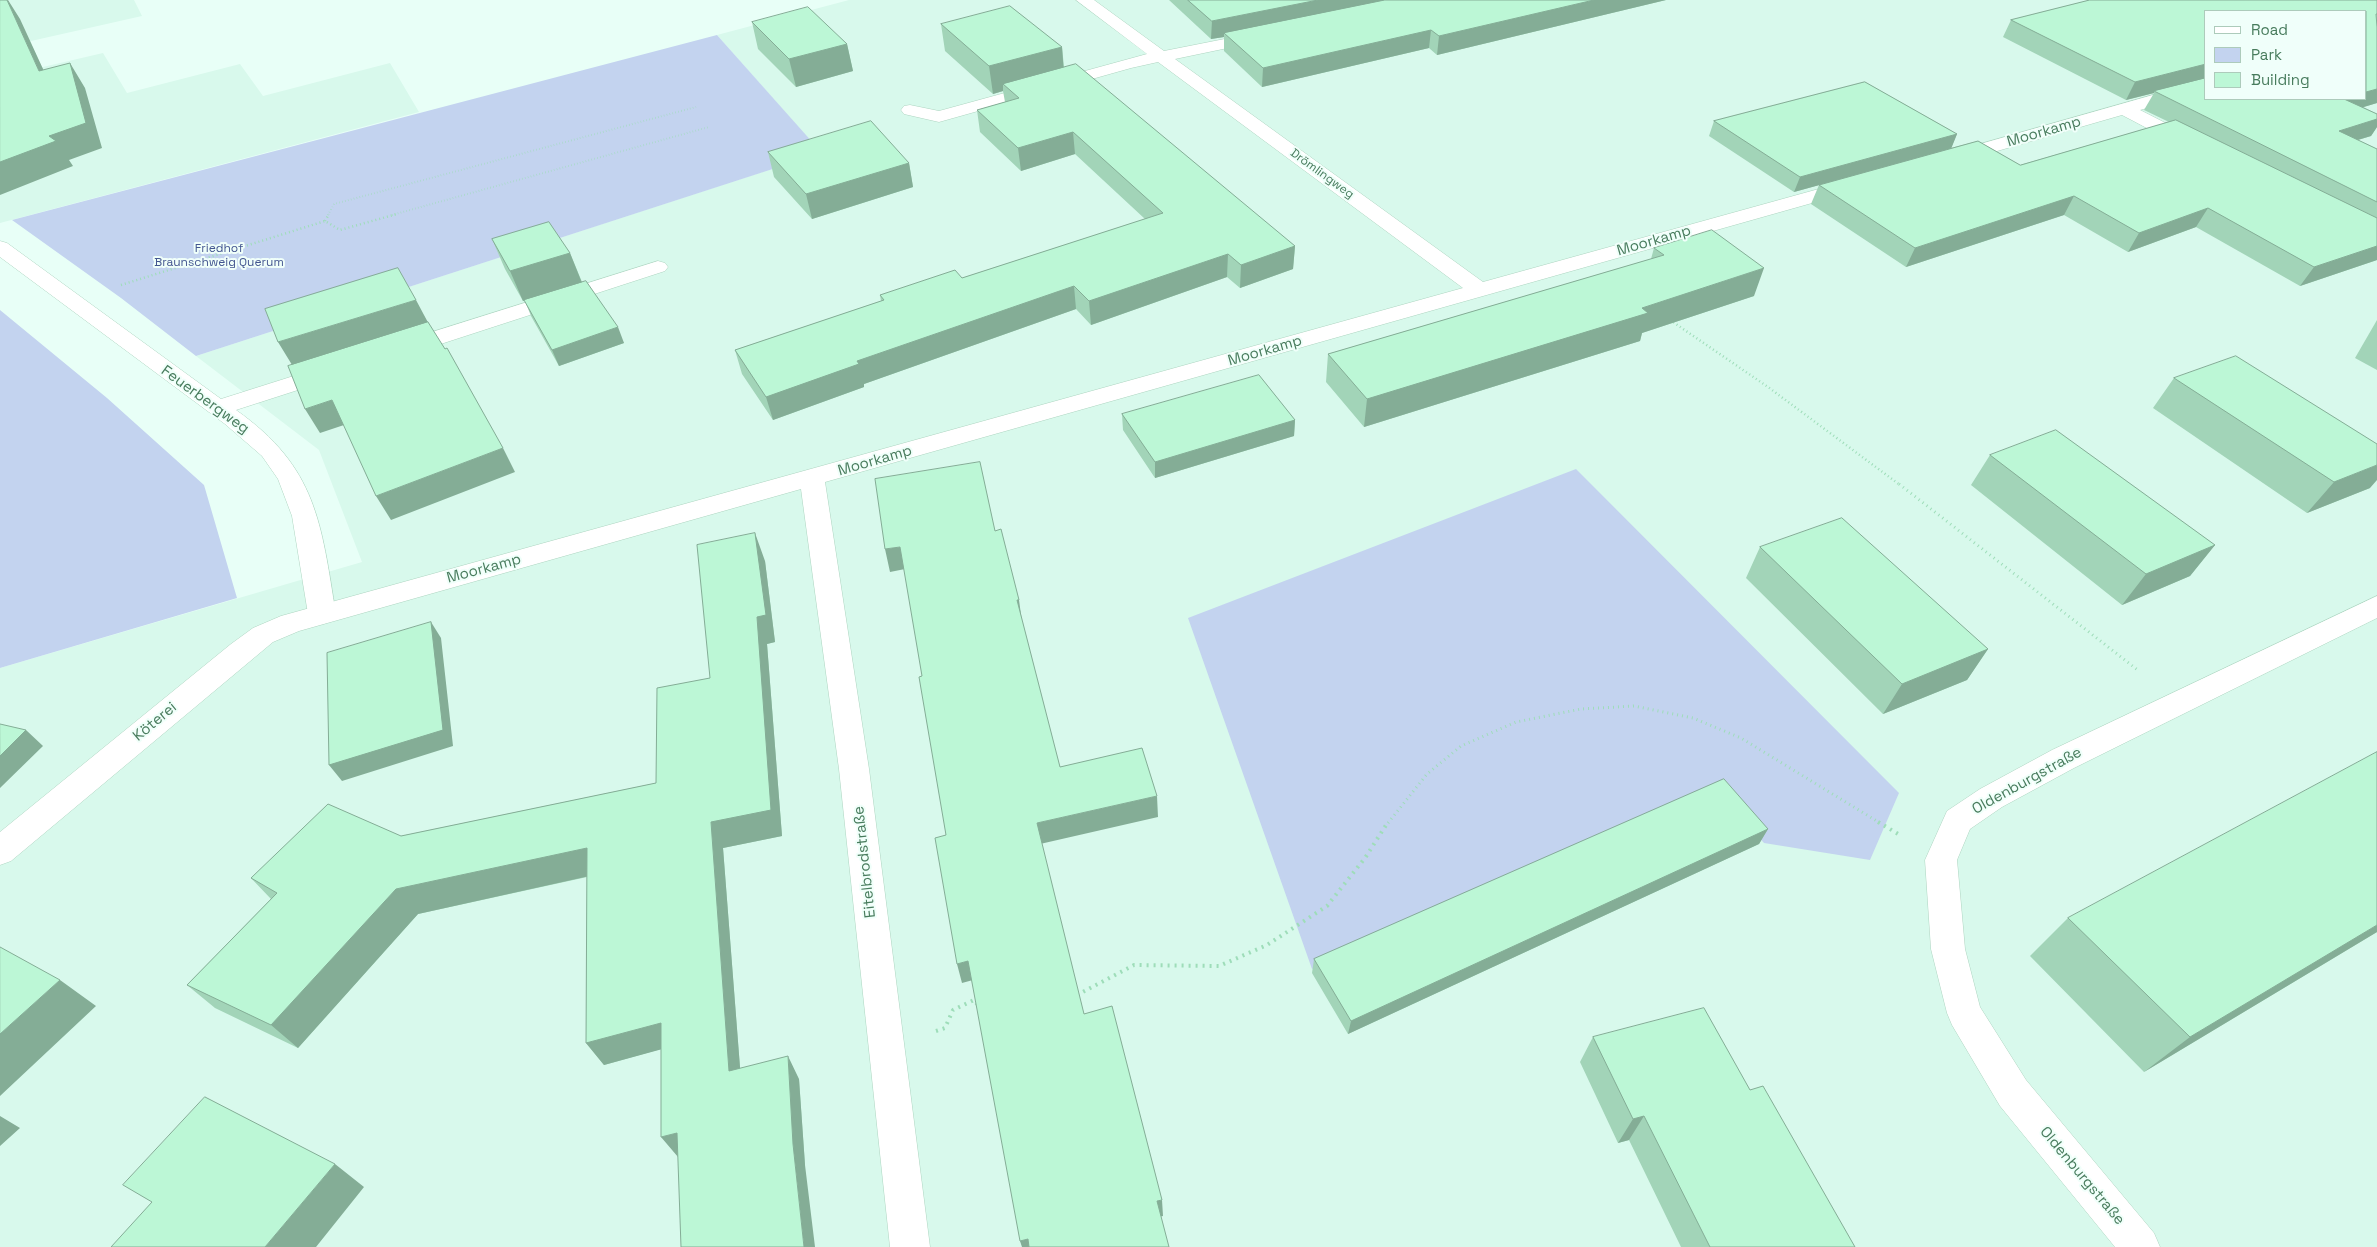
<!DOCTYPE html>
<meta charset="utf-8">
<style>
body{margin:0}
#map{position:relative;width:2377px;height:1247px;overflow:hidden;background:#e8fff7;font-family:"Space Grotesk",sans-serif}
canvas{display:block}
.legend{position:absolute;left:2204px;top:10px;width:162px;height:90px;box-sizing:border-box;background:#f0fffa;border:1px solid #adcbbb;margin:0;padding:6px 9px;list-style:none;font-size:15px;color:#487c5d}
.legend li{display:flex;align-items:center;gap:10px;height:25px}
.legend b{width:25px;border:1px solid #adcbbb}
</style>
<div id="map">
<canvas width="2377" height="1247"></canvas>
<ul class="legend">
<li><b style="height:6px;background:#fff"></b>Road</li>
<li><b style="height:14px;background:#c3d3ef"></b>Park</li>
<li><b style="height:14px;background:#bcf7d6"></b>Building</li>
</ul>
</div>
<script>
const ctx = document.querySelector('canvas').getContext('2d');
ctx.lineJoin = 'round';
function paint(path, color) { ctx.fillStyle = color; ctx.fill(path, 'evenodd'); }
function trace(path, color, width, dash) { ctx.strokeStyle = color; ctx.lineWidth = width; ctx.lineCap = dash ? 'butt' : 'round'; ctx.setLineDash(dash || []); ctx.stroke(path); }
function label(font, color, halo, rows, align = 'center') {
  ctx.font = font + ' "Space Grotesk",sans-serif'; ctx.lineWidth = 4; ctx.setLineDash([]); ctx.textBaseline = 'middle'; ctx.strokeStyle = halo; ctx.fillStyle = color; for (const [text, x, y, turn = 0] of rows) {
    ctx.save(); ctx.translate(x, y); ctx.rotate((+turn || 0) * Math.PI / 180); ctx.textAlign = isNaN(turn) ? turn : align; if (halo) ctx.strokeText(text, 0, 0); ctx.fillText(text, 0, 0); ctx.restore();
  }
}
paint(new Path2D(`
 M0 0H134L142 16 0 48Z
 M849 0H2377V1247H0V668L362 562 319 450 196 356 821 153 717 35ZM2206 11H2366V99H2206Z
 M103 53 127 93 240 64 263 96 390 63 419 112 0 223V77Z`), '#d8f9ec');
paint(new Path2D(`
 M717 35 822 153 196 356 121 298 12 220Z
 M0 310 107 398 204 485 237 598 0 668Z
 M1576 469 1899 793 1870 860 1764 843 1715 787 1312 969 1188 618Z`), '#c3d3ef');
const service = new Path2D(`
 M0 241 7 243 221 399 322 367 330 365 338 367 341 372 338 377 236 410C317 467 321 523 336 614L332 621 322 624 312 621 308 614 292 516 278 479 262 456 225 424 0 257Z
 M658 261 665 263 668 267 665 271 410 354 402 356 394 354 391 349 394 344Z`);
const minor = new Path2D(`
 M1076 0H1094L1164 51 1260 32 1266 34 1268 37 1266 40 1175 59 1483 282 1844 182H1858L1861 186 1858 190 825 482 869 769 930 1247H890L839 769 801 489 299 631 273 642 11 861 0 865V832L231 644 253 628 281 616 1463 288 1158 62 1131 68 939 122 904 114 901 110 904 106 910 105 939 111 1147 54Z
 M2206 80V91L2140 110 2195 138 2197 142 2195 146H2181L2122 115 1952 164 1945 162 1943 158 1945 154Z
 M2377 596V618L2074 768 2002 807 1970 829 1957 860 1965 949 1980 1007 2026 1080 2154 1233 2160 1247H2115L2000 1106 1952 1025 1947 1013 1931 949 1925 860 1947 811 1980 789 2052 750Z`);
trace(service, '#aed5c1', 1);
trace(minor, '#aed5c1', 1);
trace(new Path2D(`
 M328 215 334 204 696 107
 M392 215 709 127`), '#9eddb9', 2, [0.5, 2.5]);
trace(new Path2D(`
 M325 221 329 214
 M121 285 325 221 340 230 397 214
 M1670 320 1768 387 1900 485`), '#9eddb9', 2.5, [1, 3]);
trace(new Path2D(`
 M1899 484 2139 671
 M1388 823 1427 774 1461 746 1516 722 1581 709 1634 706 1693 718 1741 738 1880 823`), '#9eddb9', 3, [1, 4]);
trace(new Path2D(`
 M1878 822 1900 835
 M1077 995 1134 965 1219 966 1267 945 1327 906 1365 858 1388 822
 M936 1031 945 1028 953 1010 974 1000 978 1005`), '#9eddb9', 4, [2, 5]);
paint(service, '#fff');
paint(minor, '#fff');
paint(new Path2D(`
 M1169 0H1666L1437 55 1429 48 1262 87 1224 51V37L1211 39Z
 M2090 0H2377V103L2363 107 2377 114V127L2371 136 2358 140 2377 149V260L2300 286 2196 227 2128 252 2064 215 1906 267 1811 204 1819 185 1794 192 1709 136 1714 121 1865 82 1957 134 1951 148 1978 141 2020 165 2169 122 2144 110 2154 93 2126 100 2003 37 2011 20ZM2206 11H2366V99H2206Z
 M752 22 847 44 853 71 796 87 758 49Z
 M941 24 1062 47 1064 67 1295 246 1293 269 1240 288 1227 277 1091 325 1076 309 864 384V387L773 420 742 374 735 350 881 301 880 295 962 278 1145 219 1075 154 1021 171 980 132 977 110 1005 102 1003 91 993 94 945 51Z
 M768 152 909 163 913 187 812 219 774 177Z
 M492 239 570 253 582 282 624 343 559 366 531 316 525 301H523L505 269Z
 M1654 248 1754 296 1642 333 1640 341 1364 427 1326 382 1328 354 1651 259Z
 M2377 320V370L2355 358Z
 M2174 378 2370 488 2307 513 2153 408Z
 M1122 414 1295 420 1294 436 1155 478 1123 430Z
 M1990 455 2215 545 2190 576 2122 605 1971 485Z
 M1760 547 1988 649 1967 680 1883 714 1746 578Z
 M765 561 775 642 767 644 782 836 723 848 740 1068 799 1079 805 1165 678 1157 661 1049 604 1065 586 1043 587 877 418 914 298 1048 215 1008 187 985 271 899 251 878 401 836 656 783 710 678Z
 M1768 829 1759 844 1348 1034 1312 973 1314 959Z
 M2068 918 2377 932 2144 1072 2030 956Z
 M1593 1037 1750 1090 1855 1247H1681L1629 1140 1618 1143 1580 1062Z`), '#a2d4b8');
paint(new Path2D(`
 M7 0H8L20 19 55 95 39 71Z
 M1318 0H1405L1224 33V37L1211 39 1212 21Z
 M1594 0H1666L1437 55 1439 36Z
 M1431 30 1429 48 1262 87 1263 68Z
 M847 44 853 71 796 87 789 59Z
 M1062 47 1064 75 1003 84V91L993 94 989 66Z
 M70 63 85 88 102 148 69 160 73 166 0 195V162Z
 M2206 64V79L2154 91V93L2126 100 2135 82Z
 M2377 89V103L2331 117 2343 99H2366V92Z
 M2377 119V127L2371 136 2327 149 2339 131Z
 M1073 132 1075 154 1021 171 1018 148Z
 M1957 134 1951 149 1794 192 1800 177Z
 M909 163 913 187 812 219 806 194Z
 M2074 196 2064 215 1906 267 1915 248Z
 M2208 208 2196 227 2128 252 2139 233Z
 M1295 246 1293 269 1240 288 1241 265Z
 M2377 246V260L2300 286 2314 267Z
 M570 253 582 283 523 301 510 271Z
 M1228 254 1227 277 1091 325 1089 301Z
 M1764 268 1754 296 1642 333 1640 341 1364 427 1367 399 1642 308Z
 M1074 286 1076 309 864 384V387L773 420 766 397 857 361Z
 M416 300 432 330 297 373 278 342Z
 M618 327 624 343 559 366 552 350Z
 M332 400 347 424 320 433 305 409Z
 M1295 420 1294 436 1155 478V462Z
 M503 448 515 472 391 520 376 496Z
 M2377 465V480L2370 488 2307 513 2334 482Z
 M755 533 765 561 775 642 767 644 782 836 723 848 742 1093 729 1071 711 822 757 617Z
 M2215 545 2190 576 2122 605 2146 574Z
 M900 547 905 569 890 572 885 549Z
 M1017 600H1019L1022 622Z
 M431 622 441 638 453 746 342 781 329 765Z
 M1988 649 1967 680 1883 714 1902 684Z
 M26 730 43 746 0 788V756Z
 M1157 796 1158 817 1040 844 1037 823Z
 M1768 829 1759 844 1348 1034 1351 1021Z
 M587 848 603 873 418 914 298 1048 271 1025 396 889Z
 M2377 925V932L2144 1072 2190 1037Z
 M968 961 973 980 962 983 957 964Z
 M60 980 96 1006 0 1096V1034Z
 M661 1023 677 1045 604 1065 586 1043Z
 M788 1056 799 1079 805 1165 815 1247H804L793 1144Z
 M0 1116 20 1128 0 1146Z
 M1644 1116 1629 1140 1618 1143 1633 1119Z
 M677 1133 678 1157 661 1137Z
 M335 1164 364 1187 316 1247H265Z
 M1162 1200 1163 1216 1158 1217 1157 1201Z
 M1028 1239 1030 1247H1022L1020 1241Z`), '#84ad96');
const building = new Path2D(`
 M0 0H7L39 71 70 63 86 123 49 136 56 141 0 162Z
 M1188 0H1318L1212 21Z
 M1385 0H1594L1439 36 1431 30 1263 68 1224 33Z
 M2090 0H2377V14H2376L2377 27V89L2366 92V11H2206V64L2135 82 2011 20Z
 M1010 6 1062 47 989 66 941 24Z
 M808 7 847 44 789 59 752 22Z
 M1076 64 1295 246 1241 265 1228 254 1089 301 1074 286 857 361 859 364 766 397 735 350 884 300 880 295 955 270 962 278 1163 213 1073 132 1018 148 977 110 1019 98 1003 84Z
 M2206 78V99H2344L2377 114V119L2339 131 2377 149V202L2154 91Z
 M1865 82 1957 134 1800 177 1714 121Z
 M2176 120 2377 218V246L2314 267 2208 208 2139 233 2074 196 1915 248 1819 185 1978 141 2020 165Z
 M871 121 909 163 806 194 768 152Z
 M549 222 570 253 510 271 492 239Z
 M1712 230 1764 268 1642 308 1648 313 1367 399 1328 354 1664 255 1654 248Z
 M398 268 416 300 278 342 265 309Z
 M586 281 618 327 552 350 524 300Z
 M428 322 445 349 447 348 503 448 376 496 332 400 305 409 288 366Z
 M2236 356 2377 444V465L2334 482 2174 378Z
 M1259 375 1295 420 1155 462 1122 414Z
 M2056 430 2215 545 2146 574 1990 455Z
 M980 462 995 531 1001 529 1019 600H1017L1060 767 1142 748 1157 796 1037 823 1084 1014 1112 1006 1162 1200 1157 1201 1169 1247H1029L1028 1239 1020 1241 968 961 957 964 935 838 946 835 919 677 922 676 900 547 885 549 875 479Z
 M1842 518 1988 649 1902 684 1760 547Z
 M755 533 766 615 757 617 771 810 711 822 729 1071 788 1056 793 1144 804 1247H681L677 1133 661 1137V1023L586 1043 587 848 396 889 271 1025 187 985 277 893 251 878 328 804 401 836 656 783 657 688 710 678 697 545Z
 M431 622 443 730 329 765 327 653Z
 M0 724 26 730 0 756Z
 M2377 752V925L2190 1037 2068 918Z
 M1724 779 1768 829 1351 1021 1314 959Z
 M0 947 60 980 0 1034Z
 M1704 1008 1750 1090 1763 1086 1855 1247H1710L1644 1116 1633 1119 1593 1037Z
 M205 1097 335 1164 265 1247H111L152 1202 123 1185Z`);
paint(building, '#bcf7d6');
trace(building, '#84ad96', 1);
label('12px', '#487c5d', '#f0fffa', [
 ["Drömlingweg",1322,174,36]
]);
label('12px', '#435690', '#f0fffa', [
 ["Friedhof",219,249],
 ["Braunschweig Querum",219,263]
]);
label('15px', '#487c5d', '#f0fffa', [
 ["Moorkamp",2044,132,-16],
 ["Moorkamp",1654,241,-16],
 ["Moorkamp",1265,351,-16],
 ["Feuerbergweg",205,400,36],
 ["Moorkamp",875,461,-16],
 ["Moorkamp",484,569,-15],
 ["Köterei",155,722,-40],
 ["Oldenburgstraße",2027,781,-29],
 ["Eitelbrodstraße",865,862,-96],
 ["Oldenburgstraße",2082,1176,50]
]);
</script>
